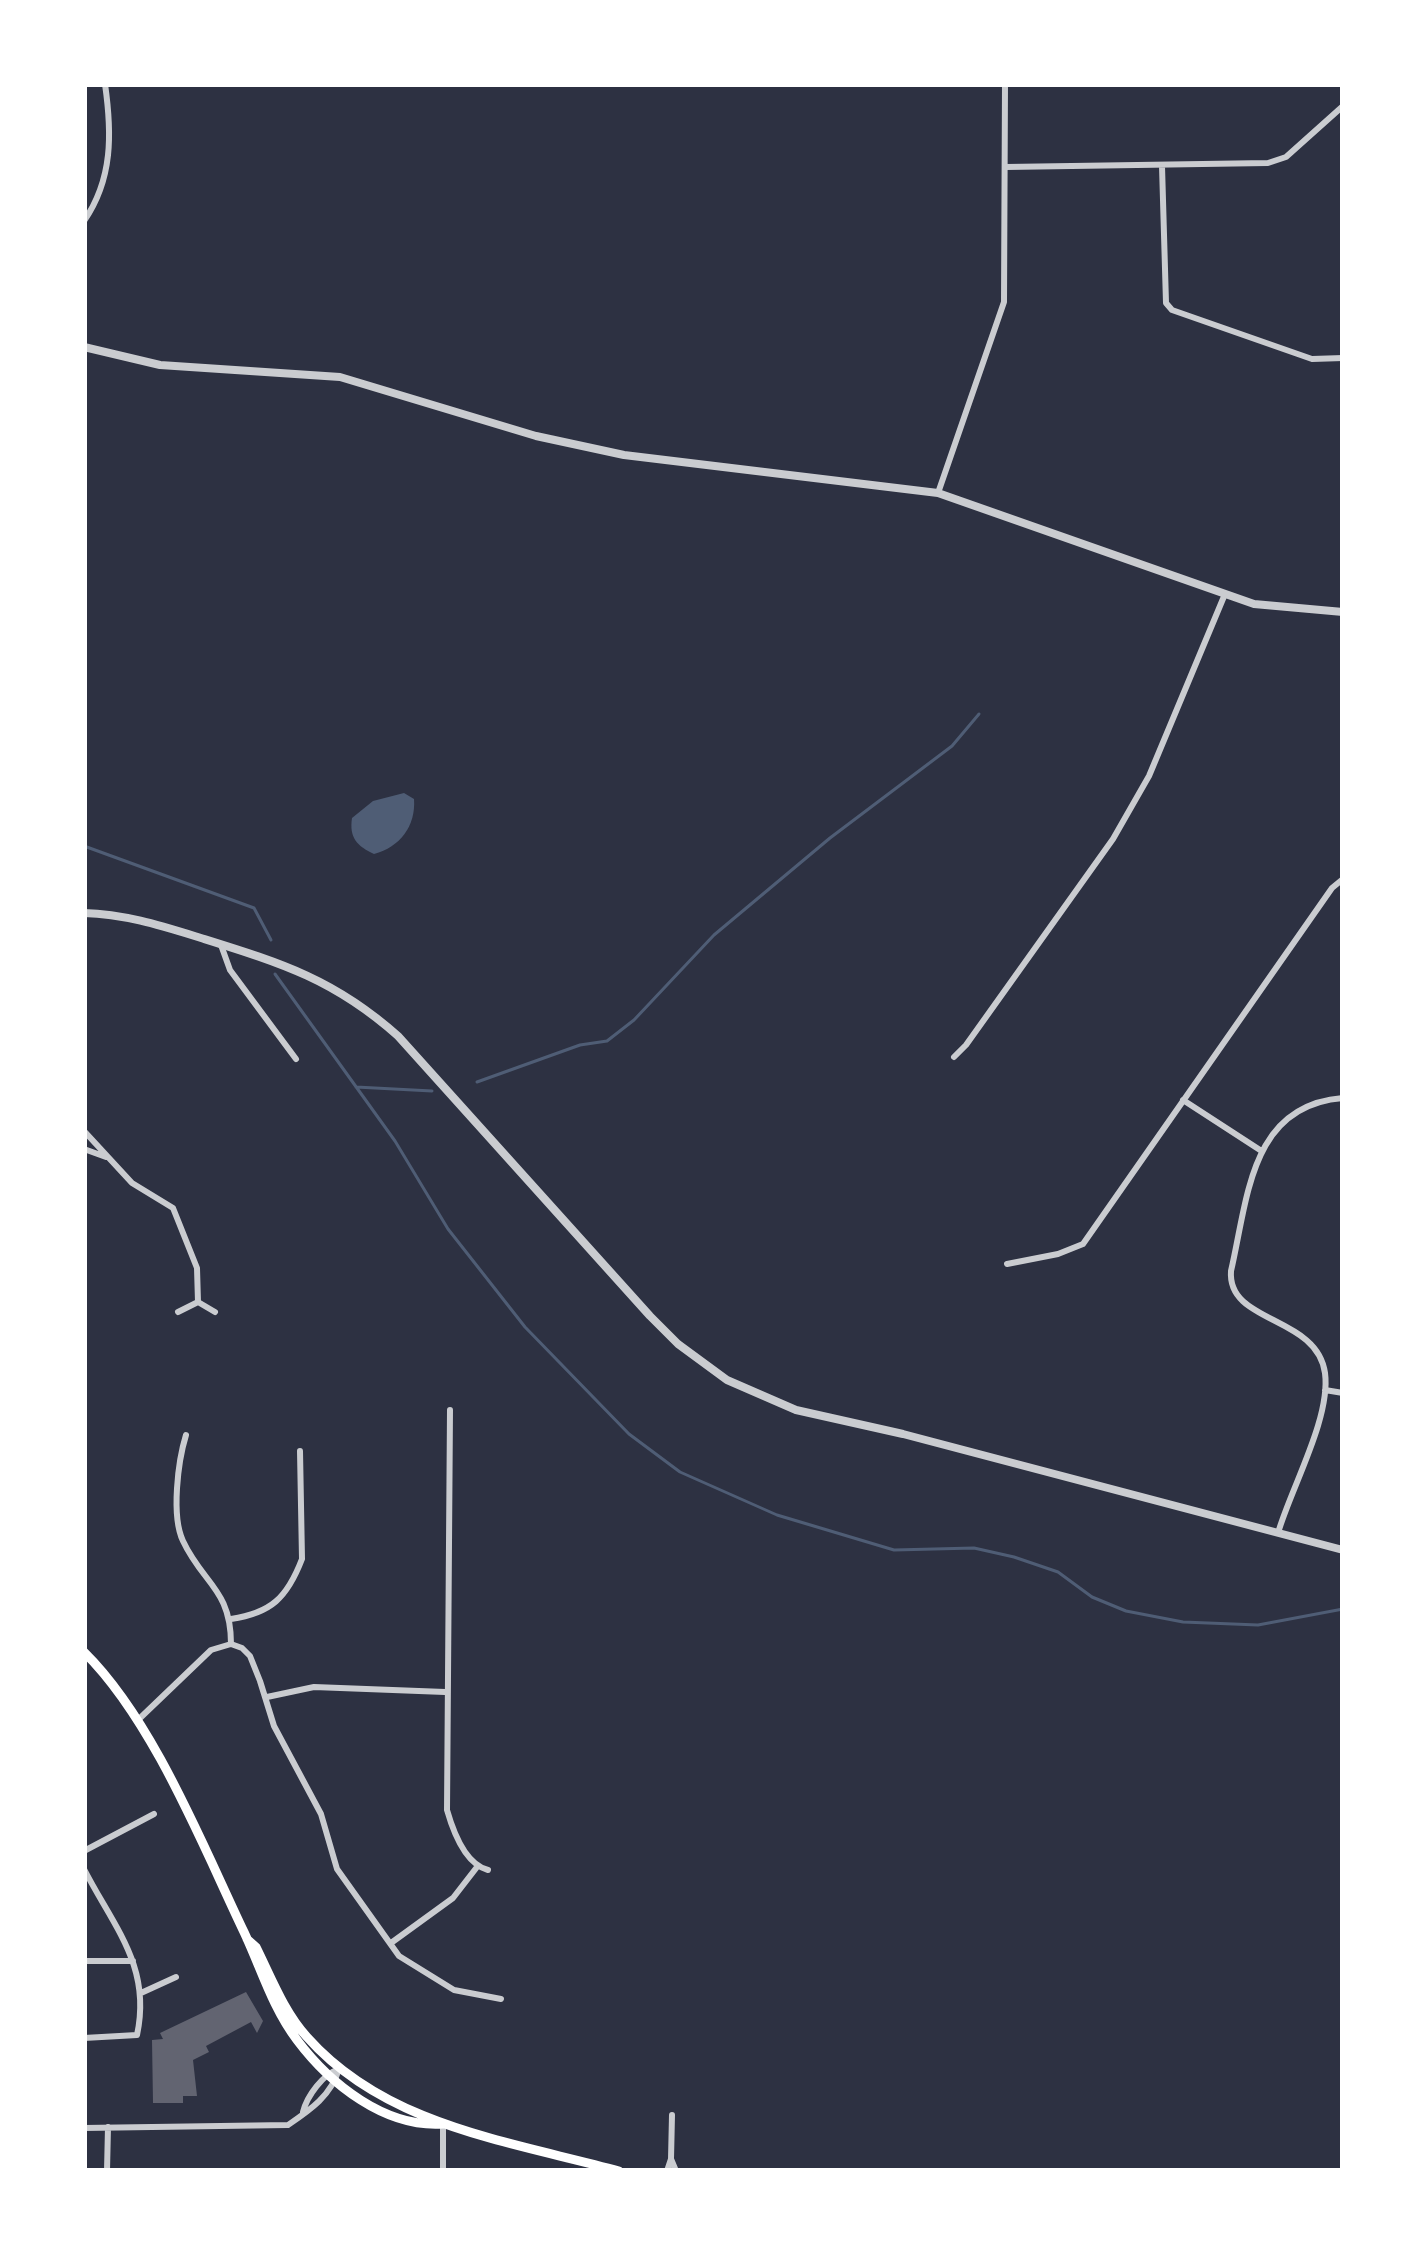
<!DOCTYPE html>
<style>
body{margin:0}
#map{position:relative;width:1427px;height:2255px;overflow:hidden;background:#2d3142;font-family:"PT Sans Narrow",sans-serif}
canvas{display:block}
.frame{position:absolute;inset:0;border:87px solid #fff;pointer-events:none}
</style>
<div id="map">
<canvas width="1427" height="2255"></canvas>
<div class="frame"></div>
</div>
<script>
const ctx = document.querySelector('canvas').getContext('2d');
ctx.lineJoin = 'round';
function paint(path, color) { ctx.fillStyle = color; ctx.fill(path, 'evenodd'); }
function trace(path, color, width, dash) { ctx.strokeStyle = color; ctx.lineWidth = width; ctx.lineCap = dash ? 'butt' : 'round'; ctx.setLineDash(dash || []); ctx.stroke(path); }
paint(new Path2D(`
 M404 793 414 799C416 826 400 847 374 854 357 846 349 838 352 818L373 801Z`), '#4f5d75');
trace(new Path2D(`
 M84 846 254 908 271 940
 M275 974 395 1141 448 1229 525 1327 629 1434 680 1472 777 1515 894 1550 974 1548 1014 1557 1058 1572 1092 1597 1126 1611 1183 1622 1258 1625 1343 1609
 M477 1082 580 1045 607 1041 634 1020 714 935 830 838 952 746 979 714
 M356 1087 432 1091`), '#4f5d75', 3);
paint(new Path2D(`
 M246 1992 263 2021 257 2033 251 2022 206 2046 209 2052 193 2060 197 2096H183V2103H153L152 2040 163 2039 160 2033Z`), '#626471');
trace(new Path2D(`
 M1162 166 1166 303 1172 310 1312 359 1343 358
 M1006 167 1268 163 1286 157 1343 106
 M84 221C113 179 112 133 105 84
 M938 493 1004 302 1005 84
 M221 945 230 970 296 1059
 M954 1057 966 1045 1113 839 1149 776 1225 594
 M1183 1100 1260 1150
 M84 1131 132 1183 173 1208 197 1268 198 1302
 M84 1149 106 1157
 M1007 1264 1058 1254 1083 1244 1332 888 1343 879
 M178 1312 198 1302 215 1312
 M1325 1390 1343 1393
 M450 1410 447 1810C453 1831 465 1864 488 1870
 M186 1435C178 1461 171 1516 183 1541 203 1584 231 1589 231 1644
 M1278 1533C1291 1488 1331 1418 1325 1373 1317 1315 1227 1324 1231 1271 1248 1198 1250 1105 1343 1098
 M231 1619C271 1613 287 1598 302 1559L300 1451
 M267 1697 314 1687 445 1692
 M138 1720 211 1650 231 1644 242 1648 250 1656 260 1681 274 1726 321 1814 337 1869 399 1956 454 1990 501 1999
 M84 1851 154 1814
 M84 1869C113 1926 152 1966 137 2035L84 2038
 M391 1943 453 1898 477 1867
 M84 1961H133
 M141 1993 176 1977
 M303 2112C307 2096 323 2074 339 2069
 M443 2124V2171
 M84 2128 288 2125C310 2110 331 2096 339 2069
 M671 2159 672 2115
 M107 2171 108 2127
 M667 2171 671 2159 676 2171`), '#caccd0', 6);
trace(new Path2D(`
 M84 347 160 365 340 377 536 436 624 455 938 493 1254 604 1343 612
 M84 913C125 914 162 926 201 938 281 963 334 979 398 1036L650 1316 678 1344 727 1380 796 1410 903 1434 1343 1550`), '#caccd0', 8);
trace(new Path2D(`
 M84 1652C153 1720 202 1844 244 1932 261 1968 272 2007 297 2040 330 2084 385 2128 443 2124
 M247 1939 256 1947C271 1977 284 2012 307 2037 386 2126 509 2141 619 2171`), '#fff', 9);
</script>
